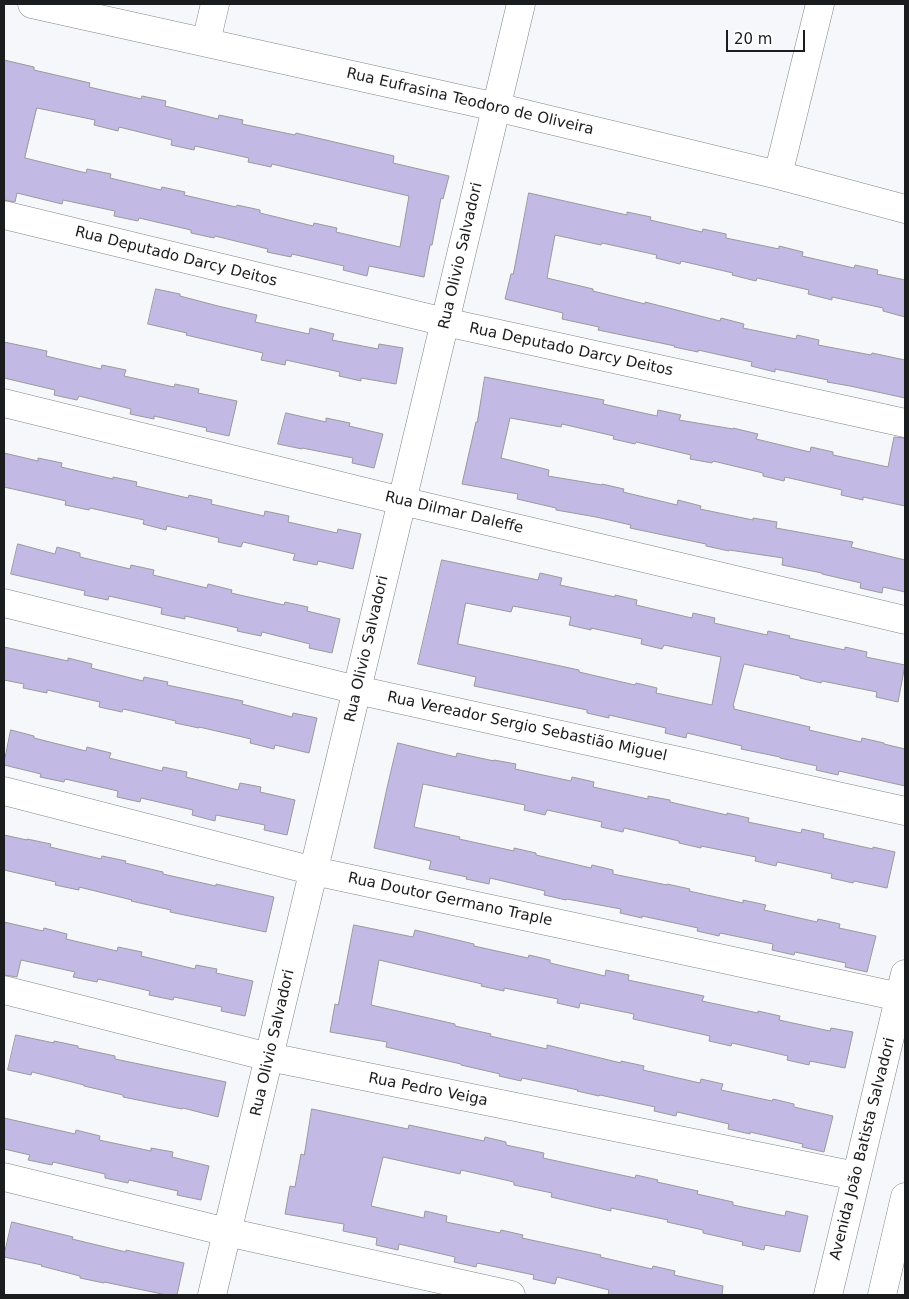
<!DOCTYPE html>
<meta charset="utf-8">
<style>
body{margin:0}
#map{position:relative;width:909px;height:1299px;overflow:hidden;background:#f5f7fa;font-family:"DejaVu Sans",sans-serif}
canvas{display:block}
.frame{position:absolute;inset:0;border:5px solid #1b1c1d;pointer-events:none}
.scale{position:absolute;left:726px;top:30px;width:79px;height:22px;box-sizing:border-box;border:2px solid #1b1c1d;border-top:0;padding-left:6px;font-size:15px;line-height:18px;white-space:nowrap;color:#1b1c1d;-webkit-text-stroke:4px #fff;paint-order:stroke}
</style>
<div id="map">
<canvas width="909" height="1299"></canvas>
<div class="frame"></div>
<div class="scale">20 m</div>
</div>
<script>
const ctx = document.querySelector('canvas').getContext('2d');
ctx.lineJoin = 'round';
function paint(path, color) { ctx.fillStyle = color; ctx.fill(path, 'evenodd'); }
function trace(path, color, width, dash) { ctx.strokeStyle = color; ctx.lineWidth = width; ctx.lineCap = dash ? 'butt' : 'round'; ctx.setLineDash(dash || []); ctx.stroke(path); }
function label(font, color, halo, rows, align = 'center') {
  ctx.font = font + ' "DejaVu Sans",sans-serif'; ctx.lineWidth = 5; ctx.setLineDash([]); ctx.textBaseline = 'middle'; ctx.strokeStyle = halo; ctx.fillStyle = color; for (const [text, x, y, turn = 0] of rows) {
    ctx.save(); ctx.translate(x, y); ctx.rotate((+turn || 0) * Math.PI / 180); ctx.textAlign = isNaN(turn) ? turn : align; if (halo) ctx.strokeText(text, 0, 0); ctx.fillText(text, 0, 0); ctx.restore();
  }
}
const building = new Path2D(`
 M4 60 34 67V70L90 83 89 87 141 99 142 96 166 101 165 106 218 119 219 115 243 120 242 124 295 135 296 133 394 156 393 163 449 176 443 199 441 198 432 245H430L424 277 369 266 367 276 343 270 344 266 292 254 291 257 267 252 268 249 215 236 214 238 191 233V230L139 218 138 221 114 216 115 211 63 200 62 204 17 193 15 202 4 200ZM37 108 95 120 94 125 118 131 119 127 172 140 171 145 194 150 195 146 249 158 248 162 271 167 272 164 409 196 400 247 336 232 337 228 314 223 313 226 260 213V210L237 205 236 207 184 195 185 192 162 187 161 190 110 178 111 174 87 169 86 173 25 158Z
 M529 193 627 215V212L651 217 650 220 702 232 703 229 726 234V238L779 249V246L803 252 802 256 854 268 855 265 878 270 877 274 905 280V317L883 311V308L832 297V300L808 294 809 290 757 278 756 281 732 275 733 273 681 261 680 264 656 258 657 255 602 243 601 245 555 235 547 278 593 289V291L645 304V302L720 321 721 318 744 324 743 328 796 339 797 335 819 340 818 345 871 355 872 353 905 360V398L850 386 827 382 828 380 775 369V372L751 366 752 362 698 350V352L674 347 675 346 598 330 599 327 562 319 563 313 505 299 511 274H513Z
 M156 289 180 294V296L218 306 257 315 255 322 309 334 310 328 334 334 332 340 378 349 379 344 403 348 396 384 361 378V381L339 376 340 372 286 360 285 365 261 360 263 353 186 335 187 333 148 324Z
 M4 342 47 351 46 356 101 369 102 365 126 370 124 376 174 387 175 384 199 389 198 393 237 401 229 436 206 431 207 428 154 416V419L130 414 131 409 79 396 77 400 54 395 55 390 4 378Z
 M485 377 604 400 603 404 657 416 658 410 681 415 679 420 733 429V428L758 434 756 439 810 452 811 447 833 452V455L888 467 894 437 905 438V506L863 497V500L841 495 842 490 785 477 784 481 763 476V473L713 461 712 463 690 459 691 455 636 442 635 444 613 439 614 436 562 424 561 427 510 418 501 458 549 470 548 476 602 485V484L624 489 623 492 677 505 678 500 701 506 700 509 753 520V518L777 522 776 528 853 542 851 547 905 560V592L883 587 882 593 860 588 861 583 822 574V573L782 565 783 558 729 550V551L706 546V544L630 528 631 525 596 517 556 510V508L517 499 518 494 462 484 476 422H477Z
 M286 413 326 422V418L350 423 349 426 383 434 374 468 352 463 353 458 302 448V449L278 444Z
 M4 453 38 461V458L62 463 61 467 113 479V477L137 482 136 486 188 498 189 495 212 500 211 504 264 516 265 511 289 516 288 522 337 533 338 529 361 534 353 569 318 561 317 565 293 560 295 554 243 542 241 547 218 542 219 538 167 526 166 530 143 524 144 520 90 508 89 510 65 505 66 501 4 487Z
 M18 544 55 554 57 547 80 553V557L130 569 131 565 154 570 153 575 207 588 208 584 232 590 231 593 284 605 285 602 308 607 307 611 340 619 332 653 309 648 310 644 262 632 261 636 237 631 238 628 185 616V619L161 614 162 608 109 596 108 600 84 595 85 591 11 574Z
 M442 560 538 580 540 573 562 578 560 585 615 597V595L637 600 636 605 692 618 693 613 715 618 714 623 767 635 768 631 790 636 789 638 845 650V647L867 652 866 657 905 665 898 702 876 697 877 692 822 681 821 683 800 678V676L744 664 733 706H734V709L810 727 809 730 861 742 862 738 884 743V744L905 749V786L839 771 838 775 816 770 817 766 780 758V757L741 749 742 746 687 733 686 738 665 733 666 728 609 715V718L587 713V710L474 686 476 677 418 664ZM466 603 511 612 513 606 571 617 569 625 591 630V628L642 639 641 644 662 649 664 645 721 657 712 705 656 693 657 688 636 683 635 685 579 672V670L458 644Z
 M4 647 68 661V658L92 664 91 668 143 681 144 677 168 682 167 685 243 701 242 704 292 717 293 713 317 718 309 753 275 745 274 749 250 743 251 739 199 727V728L175 723 176 721 123 709 122 712 99 707 100 702 47 690V693L23 688 24 684 4 680Z
 M11 730 34 736V738L86 751 87 747 111 753 109 758 162 771 163 767 187 772 186 777 238 790 240 783 261 787 260 792 295 800 287 835 264 830 265 825 216 815 215 821 192 815 193 810 141 798 140 802 117 797 118 791 65 779 64 782 40 777 41 774 4 765Z
 M398 743 456 757 457 753 494 761V760L516 764 515 769 571 781 572 777 594 782 593 787 648 799V796L670 800V802L727 815V813L749 818 748 822 801 833 802 829 824 834 823 838 873 849V847L895 852 887 888 854 881 853 883 831 878 832 874 777 862 776 866 755 861 756 857 701 846V848L679 843V841L624 828 623 832 601 827 602 822 547 810 545 815 524 810 525 805 423 784 414 827 460 837 459 839 514 851V848L536 853V855L591 868 592 865 613 870V874L667 885V884L690 889 689 891 743 903V900L766 905 764 910 817 922 818 919 840 924 839 928 876 936 867 972 845 967 846 963 795 952 794 955 772 950 773 944 720 933 719 936 697 931 698 928 642 916V918L620 913 621 909 567 899 566 900 544 895 545 891 490 878 489 884 466 879 467 877 429 869 431 861 374 848 387 788Z
 M4 835 27 840V839L51 844 50 847 101 859 102 856 126 861 125 863 163 872V874L216 886V884L274 897 266 932 170 912 171 910 131 901 132 900 79 887V890L55 885 56 882 4 870Z
 M4 922 43 931 44 928 67 934 66 939 117 951 118 947 142 952 141 956 195 969 196 965 217 969 216 973 253 981 245 1016 221 1011 222 1007 174 997 173 1000 149 995 150 991 98 979 97 982 73 977 75 972 21 960 17 977 4 975Z
 M354 925 413 937 415 930 474 944V946L528 958 529 955 550 960V963L605 976 606 970 629 975 628 980 704 996 702 1001 758 1013V1011L780 1016 779 1020 830 1031 831 1028 853 1032 845 1068 810 1061 809 1065 787 1060 788 1056 732 1043 731 1046 709 1041 710 1036 633 1019 634 1014 580 1003 579 1008 557 1003 558 999 504 988V991L481 986 482 984 379 960 371 1005 455 1024V1026L491 1034 490 1036 547 1049V1045L621 1063V1061L644 1066 643 1070 700 1083 701 1079 723 1084 721 1090 772 1101 773 1099 794 1104V1107L833 1116 824 1152 802 1147 803 1144 750 1132V1134L728 1129 729 1124 677 1112 676 1116 654 1111 655 1107 600 1095 599 1096 577 1091 578 1090 522 1078 521 1081 499 1076 500 1074 461 1065V1064L386 1047 387 1042 330 1032 335 1004 338 1005Z
 M16 1035 54 1043V1041L78 1046V1048L115 1056V1059L226 1082 218 1117 183 1108 182 1109 123 1097V1095L84 1086V1085L32 1072 31 1075 8 1070Z
 M312 1109 408 1129 409 1125 484 1141 485 1137 506 1142V1145L544 1153 543 1158 635 1178 636 1175 658 1180 657 1182 698 1191 697 1194 733 1202V1205L785 1216 786 1211 808 1216 800 1252 765 1245 764 1250 742 1245 743 1242 703 1233V1230L667 1222 668 1220 611 1208V1211L551 1197 552 1193 514 1185V1182L461 1170 460 1174 383 1157 371 1206 424 1218 425 1211 447 1216 446 1222 500 1233 501 1230 523 1235 522 1238 601 1255 600 1257 652 1269 653 1266 675 1271 674 1275 723 1286 722 1295H608L609 1290 557 1277 555 1284 533 1279 534 1275 477 1263 476 1267 454 1262 455 1257 399 1244 398 1250 376 1245 377 1238 343 1231 344 1224 285 1214 290 1186 295 1187 301 1154 304 1155Z
 M4 1118 75 1134 76 1130 100 1136 99 1140 151 1151V1148L173 1152 172 1157 209 1166 201 1200 177 1195 178 1191 129 1180 128 1183 105 1178V1174L53 1162 52 1165 28 1160 30 1155 4 1149Z
 M12 1222 73 1237 72 1239 126 1252V1250L184 1263 177 1295H167L104 1282V1283L80 1278V1276L41 1266 42 1265 4 1257Z`);
paint(building, '#c2b9e5');
trace(building, '#9a999d', 1);
const minor = new Path2D(`
 M32 4 496 107 778 175 905 209
 M206 42 215 4
 M778 175 820 4
 M4 215 445 322 905 423
 M4 403 402 501 905 620
 M4 603 357 690 905 811
 M4 791 314 871 900 997
 M4 990 269 1057 856 1176
 M4 1177 227 1232 511 1295
 M212 1295 521 4
 M828 1295 905 974
 M882 1295 905 1197`);
trace(minor, '#848689', 29);
trace(minor, '#fff', 28);
label('15px', '#1b1c1d', '#fff', [
 ["Rua Eufrasina Teodoro de Oliveira",470,102,13],
 ["Rua Olivio Salvadori",461,256,-77],
 ["Rua Deputado Darcy Deitos",176,257,14],
 ["Rua Deputado Darcy Deitos",571,350,12],
 ["Rua Dilmar Daleffe",454,513,13],
 ["Rua Olivio Salvadori",367,649,-77],
 ["Rua Vereador Sergio Sebastião Miguel",527,727,12],
 ["Rua Doutor Germano Traple",450,900,12],
 ["Rua Olivio Salvadori",273,1043,-77],
 ["Rua Pedro Veiga",428,1090,11],
 ["Avenida João Batista Salvadori",863,1149,-76]
]);
</script>
